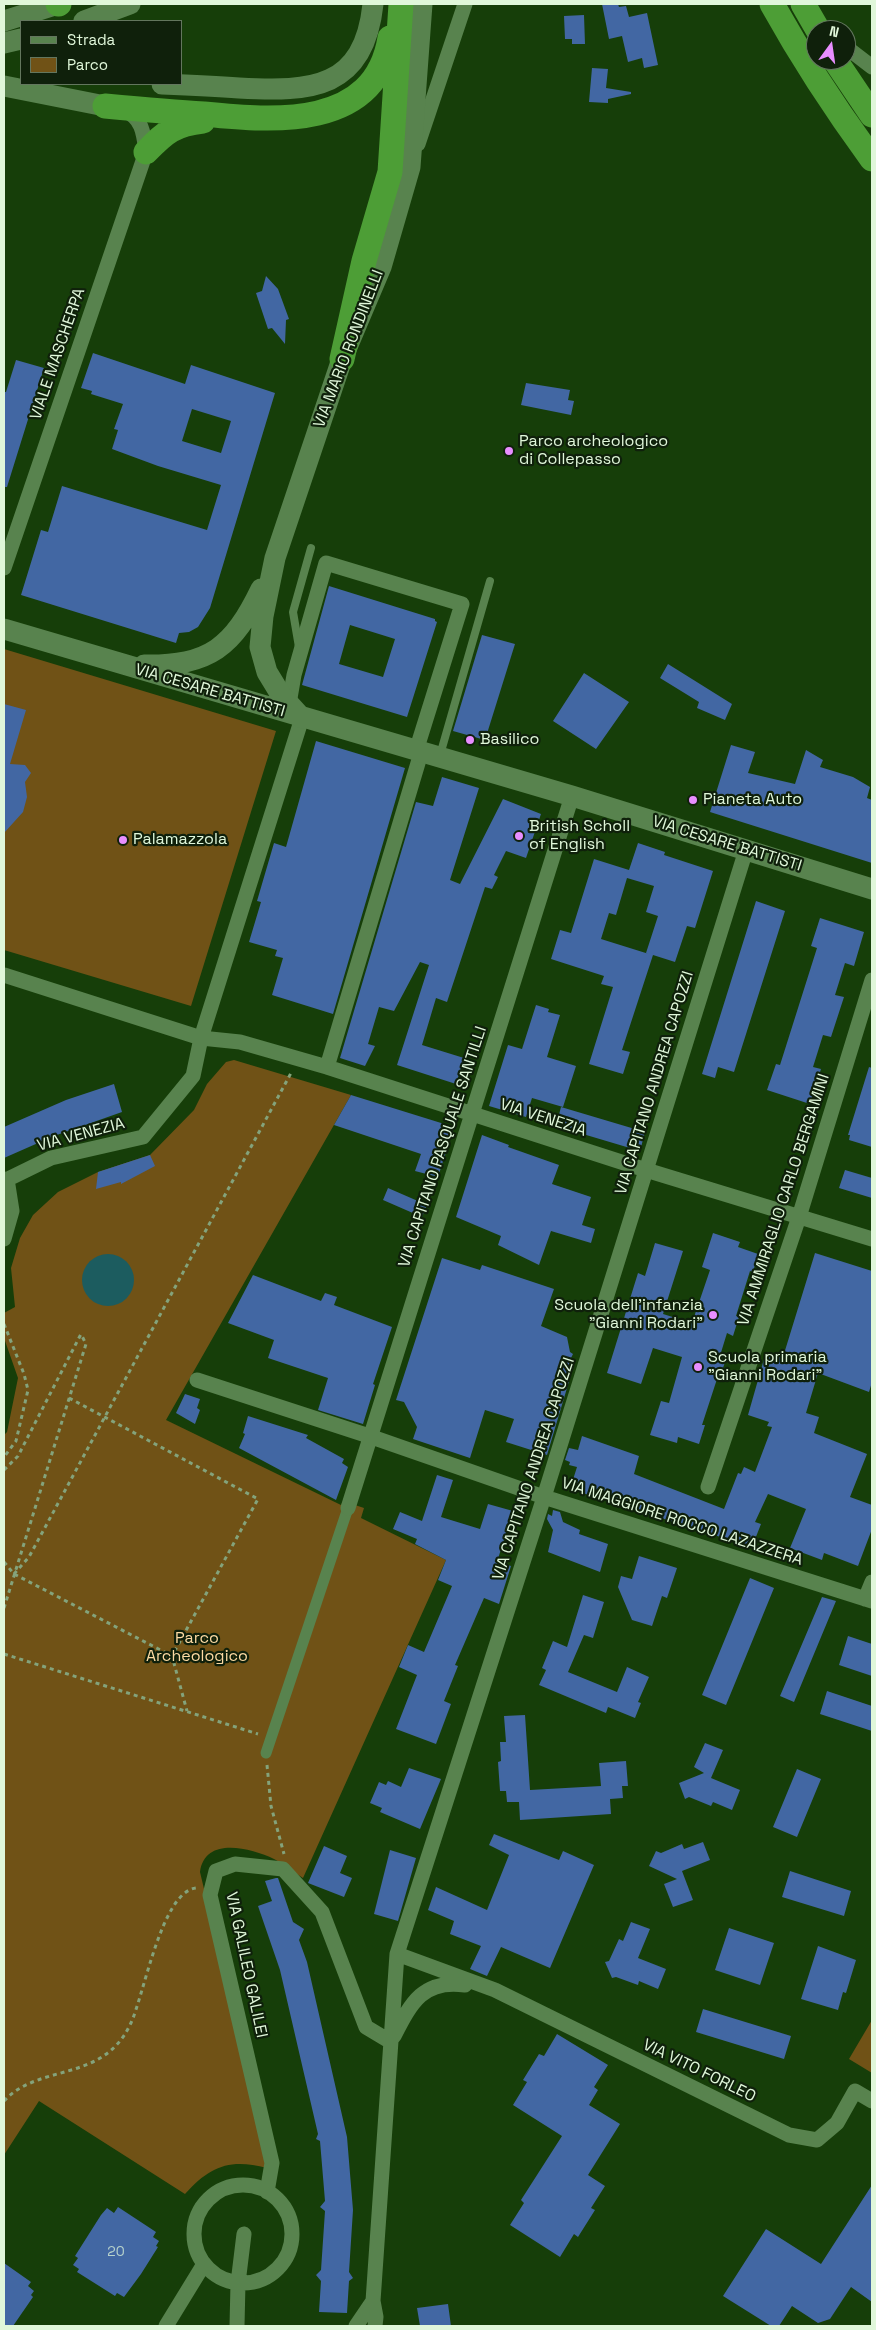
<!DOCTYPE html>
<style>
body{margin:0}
#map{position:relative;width:876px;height:2330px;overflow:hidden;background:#163e09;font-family:"Space Grotesk",sans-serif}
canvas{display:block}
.frame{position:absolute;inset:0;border:5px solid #e0f7da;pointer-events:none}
.legend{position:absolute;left:20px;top:20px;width:162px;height:65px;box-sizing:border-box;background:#0f200b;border:1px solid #63765e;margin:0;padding:6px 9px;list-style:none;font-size:15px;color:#e0f7da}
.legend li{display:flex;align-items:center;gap:10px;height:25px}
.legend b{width:25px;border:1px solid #63765e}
.north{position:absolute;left:806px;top:20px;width:50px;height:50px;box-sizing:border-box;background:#0f200b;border:1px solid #63765e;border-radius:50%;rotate:14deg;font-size:14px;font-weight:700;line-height:20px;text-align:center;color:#e0f7da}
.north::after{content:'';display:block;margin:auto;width:18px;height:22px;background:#e88eff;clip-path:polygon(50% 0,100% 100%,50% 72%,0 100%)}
</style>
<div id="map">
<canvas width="876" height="2330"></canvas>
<div class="frame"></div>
<ul class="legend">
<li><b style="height:6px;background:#58834e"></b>Strada</li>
<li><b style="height:14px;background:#705216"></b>Parco</li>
</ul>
<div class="north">N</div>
</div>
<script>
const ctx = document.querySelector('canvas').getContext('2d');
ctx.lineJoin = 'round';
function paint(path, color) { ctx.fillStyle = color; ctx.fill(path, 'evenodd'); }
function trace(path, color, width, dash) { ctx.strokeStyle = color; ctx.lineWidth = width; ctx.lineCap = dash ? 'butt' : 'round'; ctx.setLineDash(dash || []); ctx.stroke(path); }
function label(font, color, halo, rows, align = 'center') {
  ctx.font = font + ' "Space Grotesk",sans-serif'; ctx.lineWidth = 4.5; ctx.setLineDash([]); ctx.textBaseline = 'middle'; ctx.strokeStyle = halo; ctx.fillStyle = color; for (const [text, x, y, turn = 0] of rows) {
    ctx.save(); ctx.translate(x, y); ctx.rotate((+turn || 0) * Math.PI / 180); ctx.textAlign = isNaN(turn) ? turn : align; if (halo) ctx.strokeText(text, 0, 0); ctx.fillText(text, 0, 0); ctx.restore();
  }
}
paint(new Path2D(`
 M4 649 276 731 191 1006 4 950Z
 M234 1060 351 1095 166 1420 341 1505 343 1501 364 1508 361 1518 446 1560 303 1878C294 1872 284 1864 274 1859 250 1848 205 1836 200 1872L266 2151 267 2168C230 2158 210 2166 185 2194L39 2101 4 2155V1435L7 1432 18 1378 4 1338V1313L15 1307 11 1268 20 1238 33 1215 58 1192 98 1172 150 1155 194 1110 207 1084 226 1062Z
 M872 2020V2073L849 2059Z`), '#705216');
paint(new Path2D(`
 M82 1280a26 26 0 1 1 52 0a26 26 0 1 1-52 0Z`), '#1c5c5f');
paint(new Path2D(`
 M602 4H618L619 7 626 6 629 17 647 13 658 65 644 68 642 58 628 62 622 36 609 39Z
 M584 15 585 44H572V39H565L564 16Z
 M592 68 608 69 606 88 631 92V94L608 99V103L589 102Z
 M266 276 278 289 289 319 286 320 285 344 272 328 268 329 256 293 262 291Z
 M93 353 185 384 191 365 275 393 210 608 198 627 189 632 179 633 176 643 21 595 41 530 48 532 62 486 207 530 221 485 158 466 112 449 118 430 114 429 123 404 91 394 92 391 81 388ZM192 409 231 421 221 453 182 441Z
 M16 360 44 368 7 487H4V392H6Z
 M526 383 570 390 568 400 574 401 571 415 521 405Z
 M329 586 435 619V621L437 622 407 717 302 685ZM350 625 395 639 383 677 339 664Z
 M482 635 515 644 485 740 453 731Z
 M668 664 732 704 725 720 697 708 699 702 660 678Z
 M584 673 629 702 596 749 553 721Z
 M4 704 26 710 10 764 25 765 31 773 25 782 27 797 23 812 4 833Z
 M316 741 405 768 333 1014 272 995 283 958 275 956 277 950 249 942 261 902 257 901 274 843 286 847Z
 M731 745 755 752 748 773 795 784 806 750 823 760 820 767 853 777 870 787 867 798 872 800V863L710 812Z
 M442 777 479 788 450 880 460 884 503 799 541 814 526 858 506 851 494 875 498 877 492 889 485 887 447 1002 436 998 422 1045 464 1058 456 1084 397 1065 429 965 420 962 394 1011 379 1007 368 1044 375 1046 365 1066 340 1058 416 802 433 806Z
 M638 843 665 852 664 855 713 871 695 928 687 926 675 962 653 955 622 1050 630 1052 623 1074 589 1064 613 987 601 984 604 976 551 959 560 930 571 933 594 859 629 870ZM627 878 654 886 646 912 658 916 646 953 649 954 601 939 609 913 616 915Z
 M756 901 785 911 734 1072 718 1067 715 1078 702 1074Z
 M820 918 864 932 854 966 845 963 835 995 844 997 831 1037 823 1035 813 1067 821 1069 810 1104 767 1090 776 1064 780 1065 817 948 811 946Z
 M536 1005 549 1009 548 1012 560 1015 547 1057 576 1066 563 1107 532 1098 526 1117 489 1106 508 1045 522 1049Z
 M869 1067 872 1068V1147L849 1140 850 1135H848Z
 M114 1084 122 1112 54 1136 4 1158V1127L66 1100Z
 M351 1095 454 1127 438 1177 415 1171 421 1154 334 1125Z
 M561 1107 645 1132 640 1151 556 1126Z
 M482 1135 509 1145 508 1147 559 1165 552 1184 591 1197 582 1225 595 1229 591 1243 551 1231 539 1265 498 1245 501 1236 456 1217Z
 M150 1155 155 1166 121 1184V1182L96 1189 98 1172Z
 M845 1170 872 1178V1198L839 1188Z
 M388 1188 427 1205 422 1217 383 1200Z
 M713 1233 740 1242 738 1247 758 1254 753 1272 750 1271 736 1316 739 1317 733 1336 727 1333 719 1359 725 1362 719 1380 717 1379 702 1425H705L699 1444 678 1437 677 1443 650 1435 661 1401 669 1403 682 1357 653 1348 641 1384 607 1373 638 1273 645 1276 655 1243 683 1251 663 1314 692 1323 710 1270 702 1267Z
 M815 1253 872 1271V1382L869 1392 818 1373 806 1413 819 1417 814 1433 867 1454 850 1497 872 1505V1529L858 1566 824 1553 822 1560 790 1548 806 1509 768 1494 755 1522 761 1524 752 1547 570 1489 577 1467 569 1465 570 1462 565 1460 569 1448 578 1450 582 1436 639 1456 634 1474 724 1509 738 1473 741 1474 744 1467 755 1472 772 1427 767 1426 769 1422 748 1415 766 1352 783 1357Z
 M442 1258 480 1270 482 1265 554 1289 541 1326 567 1337 570 1352 573 1354 571 1358 573 1368 547 1455 506 1442 514 1419 485 1410 470 1458 413 1439 417 1427 404 1402 396 1400Z
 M253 1275 321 1301 325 1293 337 1297 334 1305 392 1327 373 1384 375 1385 363 1424 318 1410 328 1378 268 1358 274 1340 228 1323Z
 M185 1394 200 1399 197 1408 200 1410 195 1424 176 1413Z
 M248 1416 308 1435 306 1438 344 1459 342 1463 348 1467 336 1500 239 1448 245 1434 243 1433Z
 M437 1475 453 1480 441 1517 480 1529 488 1504 513 1511 497 1562 511 1566 499 1604 484 1598 455 1665 458 1666 444 1701 451 1704 436 1744 396 1729 417 1675 399 1667 408 1645 424 1652 452 1586 438 1580 446 1560 415 1544 417 1539 393 1529 400 1512 422 1521Z
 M553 1510 560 1512 563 1522 580 1530 579 1534 608 1544 600 1572 548 1552 553 1530 547 1519 548 1514 552 1516Z
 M639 1556 677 1568 667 1598 662 1596 652 1626 632 1620 618 1587 621 1576 632 1579Z
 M750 1578 774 1588 726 1705 702 1695Z
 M583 1595 604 1602 593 1638 584 1635 568 1672 617 1692 627 1667 649 1677 638 1702 641 1703 635 1718 608 1707 606 1713 539 1685 546 1670 542 1668 553 1641 567 1647Z
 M822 1597 836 1601 794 1702 780 1696Z
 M848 1636 872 1644V1676L839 1665Z
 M827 1691 872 1706V1731L820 1714Z
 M525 1715 530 1790 601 1786 599 1763 626 1761 628 1786H622L623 1798 610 1799 611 1814 520 1820 519 1802H507L506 1791H500L498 1762 501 1761 500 1742H506L504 1716Z
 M705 1743 723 1750 711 1778 740 1790 732 1810 713 1802 711 1806 689 1797 685 1799 679 1783 704 1773 694 1767Z
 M409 1768 441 1779 420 1829 380 1812 382 1808 370 1803 379 1782 386 1785 388 1781 401 1787Z
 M797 1769 821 1779 797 1837 773 1827Z
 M494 1834 559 1860 563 1851 594 1865 550 1968 501 1947 487 1976 470 1969 481 1946 450 1934 454 1921 428 1910 436 1887 487 1910 509 1855 489 1845Z
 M703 1842 710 1860 682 1871 693 1900 673 1907 664 1884 677 1879 649 1866 656 1851 661 1853 682 1844 684 1849Z
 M324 1846 347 1856 340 1873 352 1878 344 1897 308 1883Z
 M390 1850 416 1858 398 1921 374 1914Z
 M790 1871 851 1891 844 1916 782 1897Z
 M276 1878H278L293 1922 304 1929 299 1940 307 1962 347 2137 353 2210 349 2272 353 2278 349 2281 347 2313 319 2312 321 2281 316 2275 321 2270 325 2211 320 2207 325 2201 320 2141 316 2139 318 2134 280 1970 258 1906 272 1901 265 1881Z
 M631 1922 650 1929 638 1958 666 1969 658 1989 639 1981 638 1985 616 1977 612 1978 605 1962 609 1961 619 1939 623 1941Z
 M729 1928 774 1943 760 1985 715 1970Z
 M818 1946 856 1960 846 1993 843 1992 838 2010 801 1999Z
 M703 2009 791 2036 784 2059 696 2032Z
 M557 2034 608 2065 594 2087 598 2090 589 2105 620 2124 588 2175 605 2186 591 2208 595 2210 578 2237 574 2234 560 2257 510 2225 524 2203 521 2200 562 2136 513 2105 527 2082 523 2080 539 2054 544 2056Z
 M872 2185V2302L851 2287 830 2319 818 2323 792 2306 779 2326H771L723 2296 766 2229 821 2264Z
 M118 2207 156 2232 153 2237 159 2241 156 2246 158 2247 141 2274 124 2297 117 2293 115 2296 77 2272 79 2269 73 2265 78 2258 75 2256 101 2215 107 2208 114 2213Z
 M4 2263 31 2282 28 2286 34 2291 31 2295 33 2297 13 2326H4Z
 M448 2304 451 2326H420L417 2308Z`), '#4267a3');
trace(new Path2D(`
 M4 1324 24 1374 28 1390 16 1441 4 1457
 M69 1398 258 1499 172 1656
 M4 1470 18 1456 81 1334
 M4 1562 14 1574 172 1656 187 1711
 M14 1574 29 1557 291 1073
 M4 1608 86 1344 81 1334
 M4 1654 258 1734
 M267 1765 271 1806 284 1854
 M4 2101C39 2063 102 2083 130 2025 144 1997 161 1892 196 1888`), '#84a37b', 3, [4, 4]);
trace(new Path2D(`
 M299 647 293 612 311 548
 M440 755 490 581`), '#58834e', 8);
trace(new Path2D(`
 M266 1753 348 1508`), '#58834e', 11);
trace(new Path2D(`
 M846 47 872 67
 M418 144 465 4
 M4 568 146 152C144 135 142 116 124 111
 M289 704 294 675 326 563 462 604 416 751
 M4 975 201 1038 240 1042 327 1067 646 1170 872 1239
 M327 1067 421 753
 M4 1181 51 1158 143 1137 193 1076 201 1038 302 718
 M4 1239 12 1211 7 1179
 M197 1380 369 1436 544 1497 872 1601
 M708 1487 799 1217 872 980
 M348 1508 572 796
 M865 1599 872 1582
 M397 1954 495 1990 789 2135 817 2140 837 2123 855 2091 872 2101
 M394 2036C411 2003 423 1979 465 1985
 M194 2234a49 49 0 1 1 98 0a49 49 0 1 1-98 0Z
 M267 2192 272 2163 210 1895 216 1871 235 1864 283 1869 322 1912 366 2027 391 2042
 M373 2301 376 2317 375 2326
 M166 2326 204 2264
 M237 2326 238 2283 244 2234
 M356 2326 373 2301 397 1954 544 1497 746 850`), '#58834e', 15);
trace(new Path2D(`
 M4 21 58 4
 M84 21 130 4
 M4 43 21 39
 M162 84C188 85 213 86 239 88 312 92 364 89 373 4
 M4 86 105 106
 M4 629 572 796 872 889
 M144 665C210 666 233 647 261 589
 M302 718 281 695 267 672 260 647 263 616 275 558 342 359 381 267 410 167 422 4`), '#58834e', 21);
trace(new Path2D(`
 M58 4H59
 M772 4C802 58 836 110 872 159
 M803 4 818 30
 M835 60 872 115
 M105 106C138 109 171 112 204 114 274 121 375 130 390 38
 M146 152C165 132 175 124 203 121
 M342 359 364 261 390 172 401 4`), '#4d9e36', 25);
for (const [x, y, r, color] of [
 [509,451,5,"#e88eff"],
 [470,740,5,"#e88eff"],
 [693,800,5,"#e88eff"],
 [519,836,5,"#e88eff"],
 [123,840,5,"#e88eff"],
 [713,1315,5,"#e88eff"],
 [698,1367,5,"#e88eff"]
]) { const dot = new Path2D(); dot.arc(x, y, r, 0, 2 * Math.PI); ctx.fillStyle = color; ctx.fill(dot); trace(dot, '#0f200b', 2); }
label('14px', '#b8d3cc', null, [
 ["20",116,2252]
]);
label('16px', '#e0f7da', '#0f200b', [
 ["VIA MARIO RONDINELLI",349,349,-69],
 ["VIALE MASCHERPA",58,354,-71],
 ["VIA CESARE BATTISTI",210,691,16],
 ["VIA CESARE BATTISTI",727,844,17],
 ["VIA CAPITANO ANDREA CAPOZZI",655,1083,-73],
 ["VIA VENEZIA",543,1118,18],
 ["VIA VENEZIA",81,1135,-15],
 ["VIA CAPITANO PASQUALE SANTILLI",443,1147,-72],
 ["VIA AMMIRAGLIO CARLO BERGAMINI",784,1200,-72],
 ["VIA CAPITANO ANDREA CAPOZZI",534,1469,-72],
 ["VIA MAGGIORE ROCCO LAZAZZERA",682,1522,18],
 ["VIA GALILEO GALILEI",246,1965,78],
 ["VIA VITO FORLEO",699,2071,26]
]);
label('16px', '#e0f7da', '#0f200b', [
 ["Parco archeologico",519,442],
 ["di Collepasso",519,460],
 ["Basilico",480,740],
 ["Pianeta Auto",703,800],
 ["British Scholl",529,827],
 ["of English",529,845],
 ["Palamazzola",133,840],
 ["Scuola dell'infanzia",703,1306,"right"],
 ["\"Gianni Rodari\"",703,1324,"right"],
 ["Scuola primaria",708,1358],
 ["\"Gianni Rodari\"",708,1376]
], 'left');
label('16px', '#fddaa3', '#0f200b', [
 ["Parco",197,1639],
 ["Archeologico",197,1657]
]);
</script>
